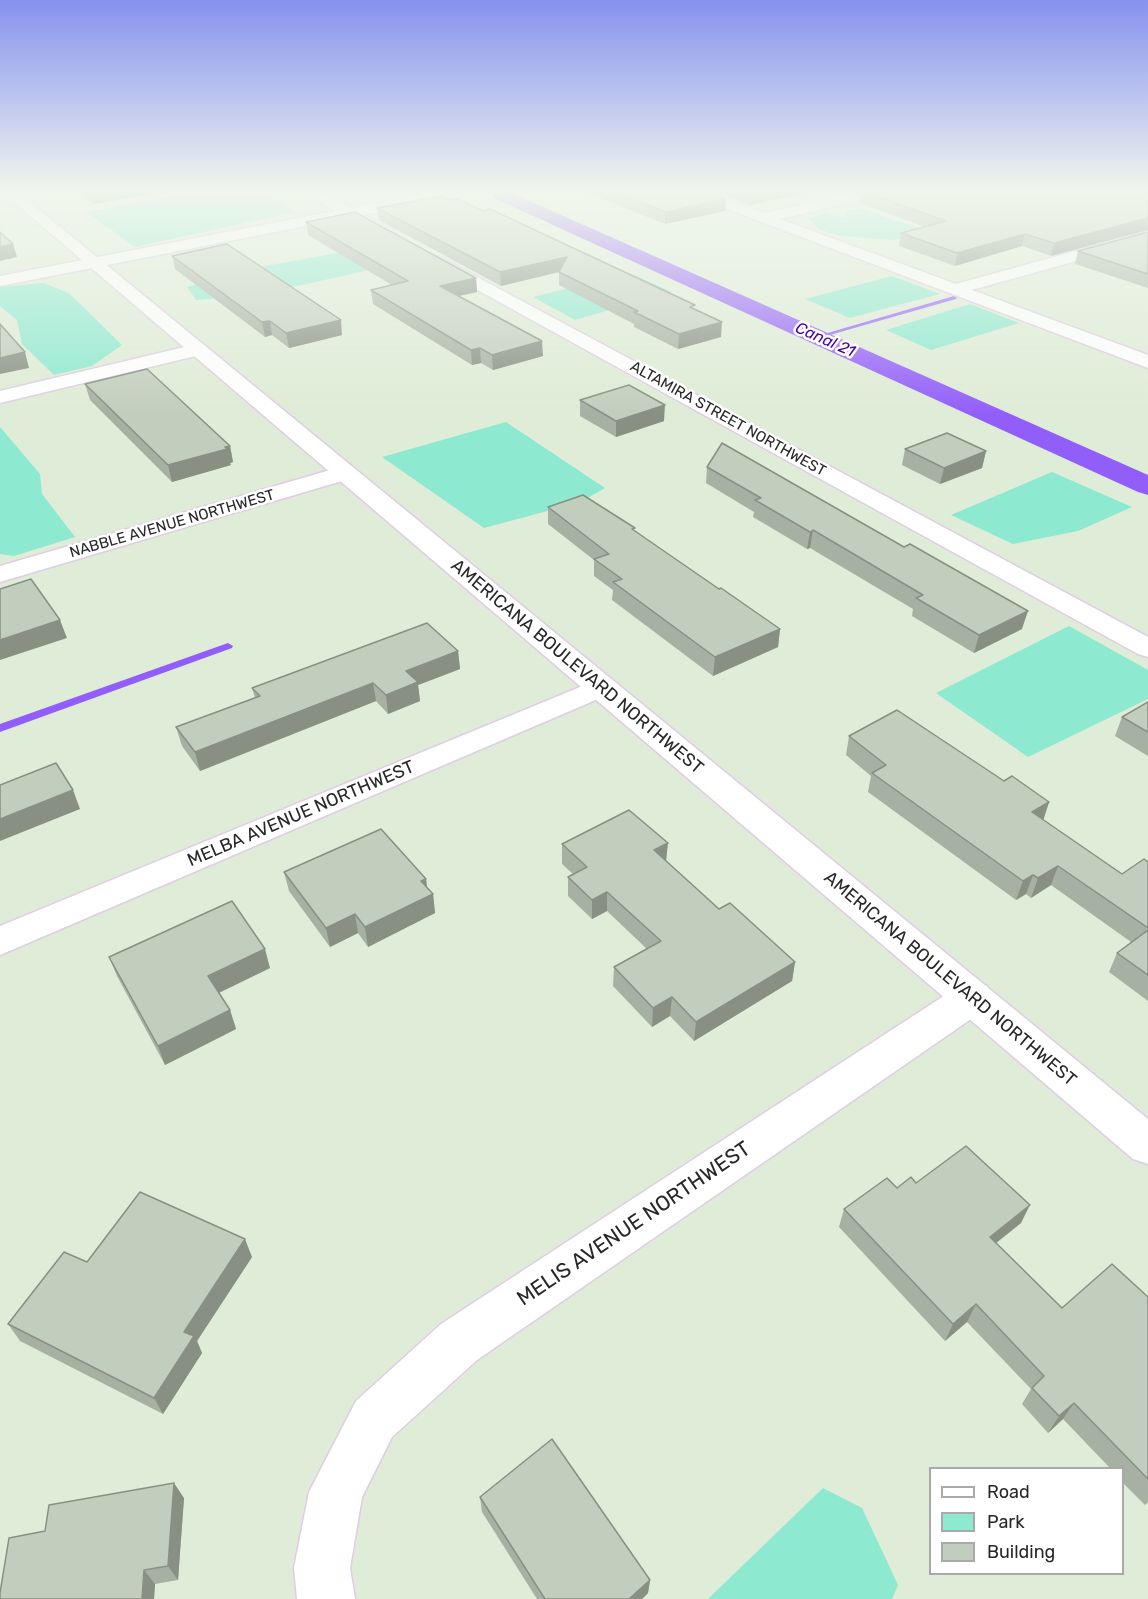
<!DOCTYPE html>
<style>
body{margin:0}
#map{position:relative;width:1148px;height:1599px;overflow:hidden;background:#dfecd7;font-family:Rubik,sans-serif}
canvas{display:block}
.legend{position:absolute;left:929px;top:1467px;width:195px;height:108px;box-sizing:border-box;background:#fff;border:2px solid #a9a9a9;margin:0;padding:8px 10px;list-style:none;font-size:18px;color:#282828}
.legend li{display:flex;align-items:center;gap:12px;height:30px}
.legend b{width:30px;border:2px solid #a9a9a9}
</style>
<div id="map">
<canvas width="1148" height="1599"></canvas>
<ul class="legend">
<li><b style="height:8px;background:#fff"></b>Road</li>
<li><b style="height:16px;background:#8de9d0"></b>Park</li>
<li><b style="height:16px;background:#c2cebd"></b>Building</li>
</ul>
</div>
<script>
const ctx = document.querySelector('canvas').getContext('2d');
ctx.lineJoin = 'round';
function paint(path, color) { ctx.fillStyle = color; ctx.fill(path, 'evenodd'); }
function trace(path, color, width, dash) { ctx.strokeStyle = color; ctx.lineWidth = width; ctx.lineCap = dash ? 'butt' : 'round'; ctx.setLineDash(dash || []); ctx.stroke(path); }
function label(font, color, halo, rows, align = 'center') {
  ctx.font = font + ' Rubik,sans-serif'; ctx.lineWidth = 5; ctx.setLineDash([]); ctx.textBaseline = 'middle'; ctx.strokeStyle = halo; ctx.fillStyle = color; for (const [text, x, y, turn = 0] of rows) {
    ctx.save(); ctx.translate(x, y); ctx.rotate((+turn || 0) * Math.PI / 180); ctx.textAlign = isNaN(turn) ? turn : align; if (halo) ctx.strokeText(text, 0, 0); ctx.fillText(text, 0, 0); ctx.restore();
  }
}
paint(new Path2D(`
 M210 190H259L295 212 135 247 86 212Z
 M860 208 933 233 892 240 839 236 819 229 808 218 825 213 845 217 847 211Z
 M371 247 400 263C332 278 265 296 196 300L187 287 254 268Z
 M630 273 672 292 575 320 533 297Z
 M892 276 940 294 850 318 805 299Z
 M43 283 69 293 122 345 92 366 54 375 22 344 17 320 0 306V287Z
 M970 304 1019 323 931 350 886 330Z
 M506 422 605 488 581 502 484 528 382 457Z
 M0 427 40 474 42 494 75 537 14 556 0 554Z
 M1052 472 1132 507 1078 531 1013 544 951 515Z
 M1069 626 1148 670V699L1028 757 936 693Z
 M823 1488 862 1508 898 1585 892 1599H708Z`), '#8de9d0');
paint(new Path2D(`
 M954 296 957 298 956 299 819 338 814 337Z
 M228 643 233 646 232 648 0 732V724Z`), '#925efa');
paint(new Path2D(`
 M505 190 1148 475V495L1138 492 496 199 493 195 496 191Z`), '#925efa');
const minor = new Path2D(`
 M301 190H319L352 208 443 190H474L467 194 364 215 394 231 396 234 388 239 347 218 0 286V276L335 211Z
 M683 190H704L765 213 866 190H894L892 193 780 219 956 284 1148 231V241L972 290 1148 355V368L685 193Z
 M11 191 16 192 18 195 16 198 0 201V193Z
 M438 256 1148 637V657L1138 654 432 265 430 261Z
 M197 344 204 346 207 350 204 354 0 403V391Z
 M344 466 352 468 356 473 352 478 0 582V566Z
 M602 678 612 681 617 687 612 693 0 955V926Z
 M973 982 987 986 993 997 987 1008 477 1360 392 1437 362 1497 350 1568 355 1599H297L294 1568 309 1492 356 1401 441 1324 959 986Z`);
const tertiary = new Path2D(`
 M0 190H15L1148 1119V1164L1133 1159Z`);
trace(minor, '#e0cde3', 3);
trace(tertiary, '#e0cde3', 3);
paint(minor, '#fff');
paint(tertiary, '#fff');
paint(new Path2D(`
 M73 190H174L94 204Z
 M703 190 725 211 665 224 583 191Z
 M711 190H818L750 205Z
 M825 190H855L837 194Z
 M1148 190 1051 256 1022 246 955 266 899 246 901 233 925 227 860 203 861 191Z
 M377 208 695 310 721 337 678 349 634 327V324L559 285V272L501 286 379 220Z
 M306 222 476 278 477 292 458 296 543 356 493 370 481 363 472 365 373 304 371 290 392 285 308 235Z
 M1148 232V288L1075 264 1078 251Z
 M172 256 342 335 289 348 272 335 265 337 175 269Z
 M85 384 230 446 233 462 230 463 231 465 172 482 90 400Z
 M580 400 664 421 616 437 580 416Z
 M905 449 986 451 982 468 940 484 902 465Z
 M707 467 1022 629 974 653 912 616 913 609 810 548 807 549 753 517 754 512 706 483Z
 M548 507 635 531 719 589 780 629 778 647 713 676 612 600 613 590 594 576V560L548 524Z
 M458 651 460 669 418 685 420 701 388 714 376 701 200 771 182 746 176 727 255 698 252 688Z
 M1148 702V756L1115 736 1122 717Z
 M849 736 1004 781 1049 802 1043 820 1122 874 1148 862V1001L1109 972 1117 953 1131 942 1051 885 1031 898 1026 894 1016 900 868 792 871 776 846 755Z
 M562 844 666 862 719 909 795 962 792 981 694 1041 670 1016 652 1027 613 986 614 967 647 949 607 911 592 919 568 896V877L573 874 562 864Z
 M284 872 426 879 427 887 433 894 435 913 368 947 358 933 330 947 289 891Z
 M109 957 270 968 219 993 230 1010 236 1029 165 1065 117 976Z
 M916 1183 1021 1223 996 1243 1062 1308 1148 1297V1502L1145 1505 1122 1482V1468H1110L1063 1419 1048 1433 1022 1404 1031 1389 967 1322 945 1341 839 1227 844 1209 897 1188Z
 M252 1257 197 1341 202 1353 163 1414 20 1341 8 1324 87 1262Z
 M480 1497 650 1580 648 1593 642 1599H537L482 1512Z
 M184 1498 178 1580 155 1584 154 1599H0L45 1531Z`), '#a7b1a3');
paint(new Path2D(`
 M101 190H174L94 204 90 192Z
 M766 190H818L750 205 751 193Z
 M837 190H855L837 194Z
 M726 199 725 211 665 224V212Z
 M1148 218V230L1051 256 1054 243Z
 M1025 234 1022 246 955 266 957 253Z
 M13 244 17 257 0 261V247Z
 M567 257V270L501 286 500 272Z
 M476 278 477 292 441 300 440 286Z
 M341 320 342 335 289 348 286 333Z
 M270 321 272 335 265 337 262 322Z
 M722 322 721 337 678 349 679 334Z
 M542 341 543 356 493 370 492 355Z
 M480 348 481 363 472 365 471 350Z
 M25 352 29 368 0 374V358Z
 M665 405 664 421 616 437V421Z
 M230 446 233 462 230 463 231 465 172 482 168 465Z
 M986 451 982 468 940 484 944 468Z
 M813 530 810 548 807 549 810 532Z
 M1028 611 1022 629 974 653 979 635Z
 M60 620 67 638 0 660V640Z
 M780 629 778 647 713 676 715 657Z
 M458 651 460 669 418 685 420 701 388 714 386 695 406 671Z
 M373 683 376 701 200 771 195 752Z
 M73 790 80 809 0 841V819Z
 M1049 802 1043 821 1032 812Z
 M668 843 666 862 654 850Z
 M1058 866 1051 885 1031 898 1038 878Z
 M1033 875 1026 894 1016 900 1023 881Z
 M426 879 428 897 433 894 435 913 368 947 365 927 421 881Z
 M607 892V911L592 919V900Z
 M355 914 358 933 330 947 326 928Z
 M265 949 270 968 214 995 208 976Z
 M795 962 792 981 694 1041 696 1022Z
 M672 997 670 1016 652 1027 653 1008Z
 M230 1010 236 1029 165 1065 158 1046Z
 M1030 1205 1021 1223 981 1255 990 1237Z
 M245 1239 252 1257 197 1341 202 1353 163 1414 154 1398 184 1332Z
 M976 1304 967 1322 945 1341 953 1324Z
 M1074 1403 1063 1419 1048 1433 1059 1416Z
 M174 1483 184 1498 178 1580 168 1566Z
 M144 1570 155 1584 154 1599H142Z
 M650 1580 648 1593 642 1599H629Z`), '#889084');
const building = new Path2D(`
 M611 190H703L726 199 665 212Z
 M743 190H766L751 193Z
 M866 190H1148V218L1054 243 1025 234 957 253 901 233 946 221 861 191Z
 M442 196 451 200 458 199 483 211 490 209 695 305 690 307 722 322 679 334 634 312 638 311 559 272 567 257 500 272 377 208Z
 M355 212 476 278 440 286 542 341 492 355 480 348 471 350 371 290 408 281 306 222Z
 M0 232 13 244 0 247Z
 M1148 232V274L1078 251Z
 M227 244 341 320 286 333 270 321 262 322 172 256Z
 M0 324 25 352 0 358Z
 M147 369 230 446 225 447 227 449 168 465 85 384Z
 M629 385 665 405 616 421 580 400Z
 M947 433 986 451 944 468 905 449Z
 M722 443 904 547 910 544 1028 611 979 635 916 598 923 595 813 530 810 532 755 500 761 498 707 467Z
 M583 495 635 528 632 529 719 589 721 588 780 629 715 657 613 582 622 579 594 559 609 554 548 507Z
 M31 579 60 620 0 640V589Z
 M427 623 458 651 406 671 418 682 386 695 373 683 195 752 176 727 260 696 252 688Z
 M1148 702V732L1122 717Z
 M897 710 1004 781 1012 776 1049 802 1032 812 1122 874 1144 859 1148 862V928L1058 866 1038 878 1033 875 1023 881 872 773 886 765 849 736Z
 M56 763 73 790 0 819V785Z
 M629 810 668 843 654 850 719 909 730 903 795 962 696 1022 672 997 653 1008 614 967 661 941 607 892 592 900 568 877 587 867 562 844Z
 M381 829 426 879 421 881 433 894 365 927 355 914 326 928 284 872Z
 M232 901 265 949 208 976 230 1010 158 1046 109 957Z
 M1148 930V975L1117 953Z
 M966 1146 1030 1205 990 1237 1062 1308 1112 1264 1148 1297V1479L1074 1403 1059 1416 1032 1388 1044 1376 976 1304 953 1324 844 1209 887 1178 897 1188 911 1177 916 1183Z
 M140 1192 245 1239 184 1332 194 1336 154 1398 8 1324 64 1252 87 1262Z
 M552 1439 650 1580 629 1599H545L480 1497Z
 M174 1483 168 1566 144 1570 142 1599H0V1593L9 1538 45 1531 49 1505Z`);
paint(building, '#c2cebd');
trace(building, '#889084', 1.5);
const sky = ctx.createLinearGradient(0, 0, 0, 414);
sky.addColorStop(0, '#8592ef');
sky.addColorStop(0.46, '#f1f6ed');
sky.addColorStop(1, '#f1f6ed00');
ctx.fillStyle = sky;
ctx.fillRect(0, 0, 1148, 414);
label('15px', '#282828', '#fff', [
 ["ALTAMIRA STREET NORTHWEST",728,419,29],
 ["NABBLE AVENUE NORTHWEST",172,524,-16]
]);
label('italic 16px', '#4300a3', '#fff', [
 ["Canal 21",825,340,24]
]);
label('18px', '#282828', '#fff', [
 ["AMERICANA BOULEVARD NORTHWEST",577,667,40],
 ["MELBA AVENUE NORTHWEST",301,814,-23],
 ["AMERICANA BOULEVARD NORTHWEST",950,979,40]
]);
label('21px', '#282828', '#fff', [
 ["MELIS AVENUE NORTHWEST",634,1224,-34]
]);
</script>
